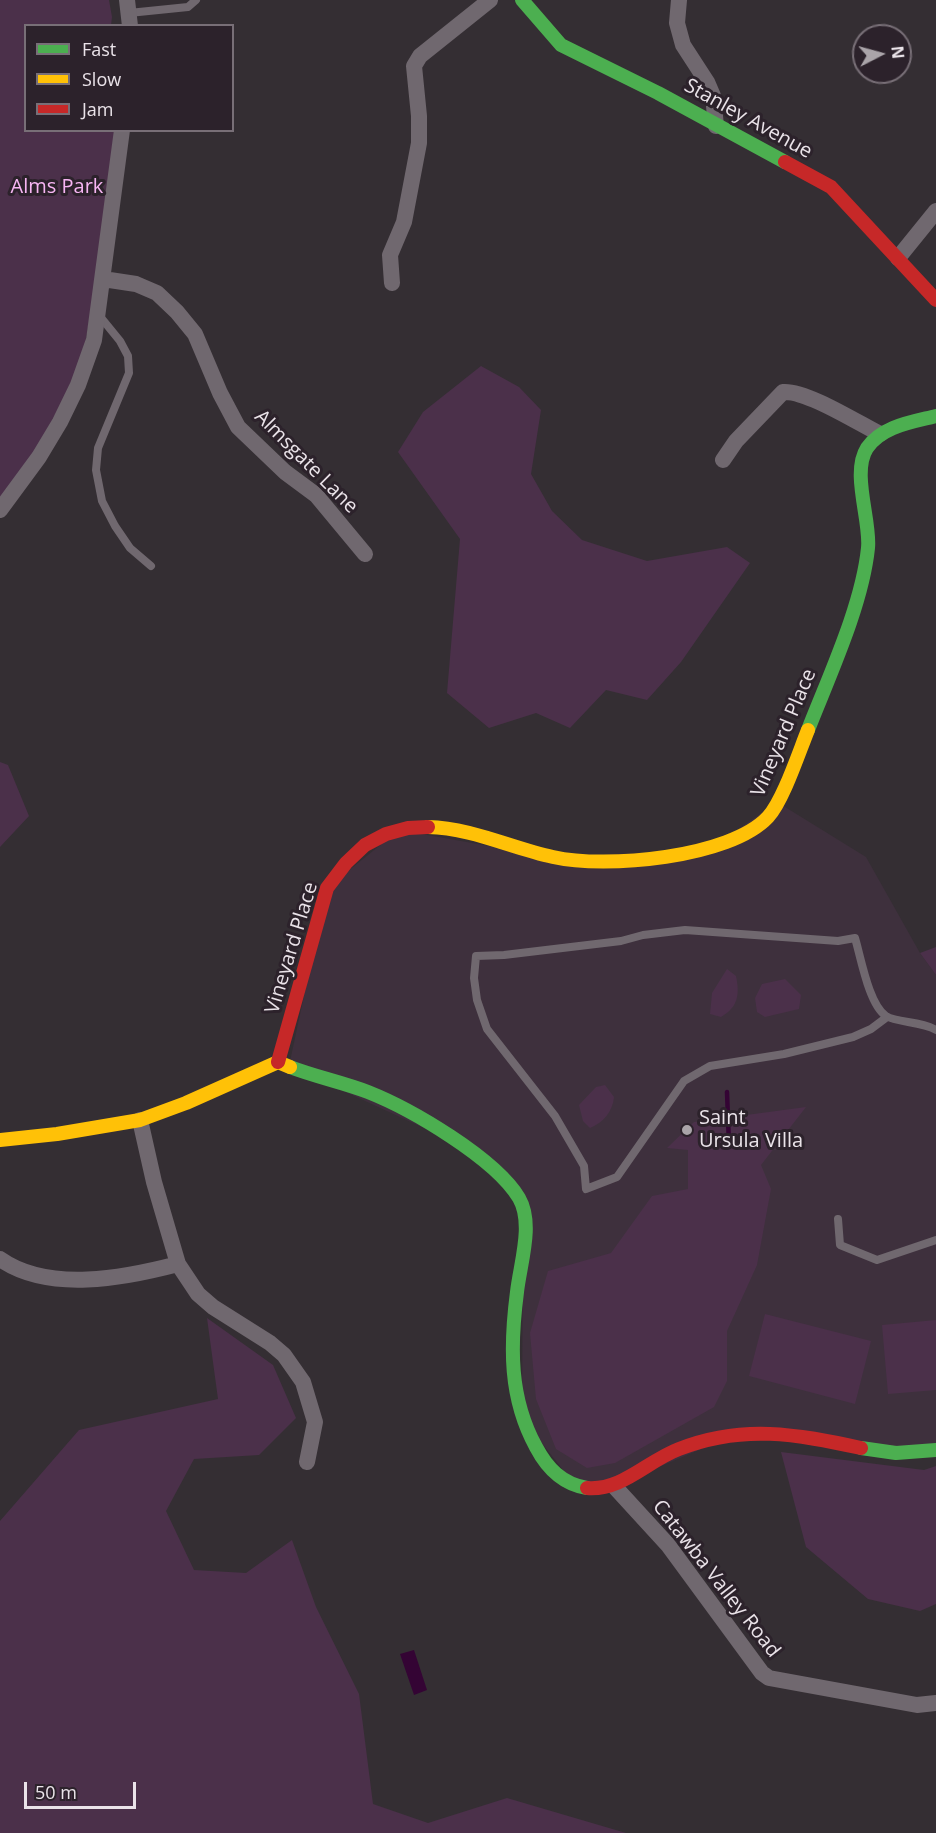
<!DOCTYPE html>
<style>
body{margin:0}
#map{position:relative;width:936px;height:1833px;overflow:hidden;background:#342e33;font-family:"Open Sans",sans-serif}
canvas{display:block}
.legend{position:absolute;left:24px;top:24px;width:210px;height:108px;box-sizing:border-box;background:#2c222b;border:2px solid #786f77;margin:0;padding:8px 10px;list-style:none;font-size:18px;color:#eae3e9}
.legend li{display:flex;align-items:center;gap:12px;height:30px}
.legend b{width:30px;border:2px solid #786f77}
.north{position:absolute;left:852px;top:24px;width:60px;height:60px;box-sizing:border-box;background:#2c222b;border:2px solid #786f77;border-radius:50%;rotate:84deg;font-size:16px;font-weight:700;line-height:24px;text-align:center;color:#eae3e9}
.north::after{content:'';display:block;margin:auto;width:21px;height:27px;background:#aaa4a9;clip-path:polygon(50% 0,100% 100%,50% 72%,0 100%)}
.scale{position:absolute;left:24px;top:1782px;width:112px;height:27px;box-sizing:border-box;border:3px solid #eae3e9;border-top:0;padding-left:8px;font-size:18px;line-height:21px;white-space:nowrap;color:#eae3e9;-webkit-text-stroke:4px #2c222b;paint-order:stroke}
</style>
<div id="map">
<canvas width="936" height="1833"></canvas>
<ul class="legend">
<li><b style="height:8px;background:#4caf50"></b>Fast</li>
<li><b style="height:8px;background:#ffc107"></b>Slow</li>
<li><b style="height:8px;background:#c62828"></b>Jam</li>
</ul>
<div class="north">N</div>
<div class="scale">50 m</div>
</div>
<script>
const ctx = document.querySelector('canvas').getContext('2d');
ctx.lineJoin = 'round';
function paint(path, color) { ctx.fillStyle = color; ctx.fill(path, 'evenodd'); }
function trace(path, color, width, dash) { ctx.strokeStyle = color; ctx.lineWidth = width; ctx.lineCap = dash ? 'butt' : 'round'; ctx.setLineDash(dash || []); ctx.stroke(path); }
function label(font, color, halo, rows, align = 'center') {
  ctx.font = font + ' "Open Sans",sans-serif'; ctx.lineWidth = 6; ctx.setLineDash([]); ctx.textBaseline = 'middle'; ctx.strokeStyle = halo; ctx.fillStyle = color; for (const [text, x, y, turn = 0] of rows) {
    ctx.save(); ctx.translate(x, y); ctx.rotate((+turn || 0) * Math.PI / 180); ctx.textAlign = isNaN(turn) ? turn : align; if (halo) ctx.strokeText(text, 0, 0); ctx.fillText(text, 0, 0); ctx.restore();
  }
}
paint(new Path2D(`
 M777 802 866 857 920 953 936 975V1450L732 1436 614 1486 575 1485 522 1418 523 1208 461 1145 289 1066 327 888 399 830 557 858 710 849Z`), '#3e303d');
paint(new Path2D(`
 M0 0H109L112 17 111 25 26 26V130L122 131 78 385 0 510Z
 M481 366 519 387 541 410 531 474 552 511 582 540 647 561 727 547 750 563 681 662 647 700 606 690 570 728 536 713 489 728 447 693 460 539 398 452 423 412Z
 M0 762 8 765 29 816 0 847Z
 M936 947V975L920 953Z
 M727 969 736 976C740 995 738 1007 721 1017L710 1014 712 993Z
 M785 979 801 995 799 1009 765 1017 757 1012 755 998 762 984Z
 M605 1085 614 1097C613 1111 603 1123 590 1128L583 1121 579 1105 596 1087Z
 M806 1107 761 1165 771 1189 757 1265 727 1331V1381L714 1407 615 1463 587 1468 556 1449 536 1399 530 1333 548 1271 611 1253 652 1196 688 1189V1150L667 1148 694 1122Z
 M765 1314 871 1341 855 1404 749 1376Z
 M207 1318 273 1365 296 1418 259 1455 194 1459 166 1511 194 1570 246 1573 292 1540 316 1607 359 1694 373 1804 428 1823 507 1798 626 1833H0V1521L79 1430 218 1399Z
 M936 1320V1390L888 1394 882 1325Z
 M781 1452 924 1470 936 1466V1604L920 1611 868 1599 806 1547Z`), '#4b304a');
paint(new Path2D(`
 M414 1650 427 1690 414 1695 400 1654Z`), '#340434');
trace(new Path2D(`
 M727 1092 729 1145`), '#340434', 4.5);
trace(new Path2D(`
 M129 13 188 7 196 0
 M98 314 120 341 128 356 129 373 98 448 96 470 102 501 115 526 130 548 151 566
 M887 1017 871 1029 853 1037 784 1054 710 1066 684 1081 617 1177 586 1189 584 1166 555 1116 487 1029 477 1000 474 978 476 956 504 955 621 941 643 935 685 930 838 941 855 938C861 958 869 1005 886 1016 897 1023 922 1021 936 1030
 M838 1219 840 1245 877 1260 936 1240`), '#70686f', 8);
trace(new Path2D(`
 M127 0 130 26
 M679 0 677 23 683 45 707 82 713 96 716 126
 M898 258 936 211
 M103 279 136 284 157 293 177 312 195 334 220 393 238 427 285 472 316 495 365 554
 M392 283 390 255 404 222 419 143V116L414 66 420 56 490 0
 M723 460 736 441 783 392C806 390 858 423 880 434
 M0 510 39 457 60 422 78 385 94 340 122 130
 M140 1120 154 1182 178 1264 198 1294 213 1307 270 1343 284 1355 303 1382 315 1422 307 1462
 M0 1259C48 1293 125 1278 178 1264
 M614 1486 668 1545 762 1673 769 1678 917 1705 936 1703`), '#70686f', 16);
trace(new Path2D(`
 M522 0 561 45 658 93 785 162
 M808 730C829 676 862 606 868 548 871 521 851 473 867 448 882 426 912 422 936 416
 M290 1067C316 1077 342 1082 368 1092 411 1109 495 1158 519 1198 534 1224 520 1264 517 1292 510 1346 509 1398 536 1447 547 1468 562 1484 587 1488
 M861 1448 896 1453 936 1450`), '#4caf50', 14);
trace(new Path2D(`
 M428 827C472 828 511 848 553 857 605 869 730 858 768 817 783 801 799 752 808 730
 M0 1140 57 1134 140 1120 186 1103 278 1062 290 1067`), '#ffc107', 14);
trace(new Path2D(`
 M785 162 831 187 936 300
 M278 1062 327 888 346 863 365 845 386 834 408 828 428 827
 M587 1488C622 1491 647 1461 679 1449 743 1424 796 1434 861 1448`), '#c62828', 14);
for (const [x, y, r, color] of [
 [687,1130,6,"#aaa4a9"]
]) { const dot = new Path2D(); dot.arc(x, y, r, 0, 2 * Math.PI); ctx.fillStyle = color; ctx.fill(dot); trace(dot, '#2c222b', 2); }
label('20px', '#eae3e9', '#2c222b', [
 ["Stanley Avenue",748,119,29],
 ["Almsgate Lane",306,462,45],
 ["Vineyard Place",784,733,-67],
 ["Vineyard Place",292,948,-73],
 ["Catawba Valley Road",716,1579,52]
]);
label('20px', '#f7b5f3', '#2c222b', [
 ["Alms Park",57,187]
]);
label('20px', '#eae3e9', '#2c222b', [
 ["Saint",699,1118],
 ["Ursula Villa",699,1141]
], 'left');
</script>
